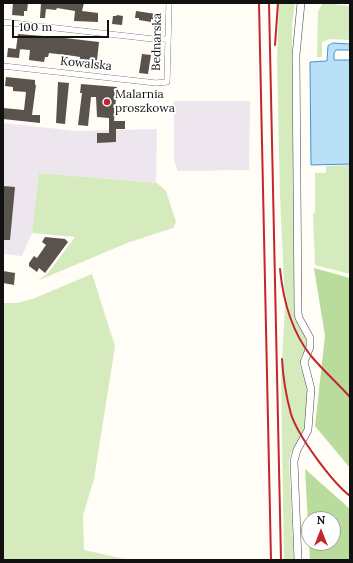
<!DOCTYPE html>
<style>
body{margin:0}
#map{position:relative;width:353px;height:563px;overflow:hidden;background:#fffdf5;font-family:Lora,serif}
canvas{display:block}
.frame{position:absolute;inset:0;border:4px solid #111;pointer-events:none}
.north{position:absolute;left:301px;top:511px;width:40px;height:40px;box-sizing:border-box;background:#fff;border:1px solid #a0a0a0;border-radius:50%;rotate:0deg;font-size:11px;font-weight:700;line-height:16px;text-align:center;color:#111}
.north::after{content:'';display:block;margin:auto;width:14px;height:18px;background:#c4262e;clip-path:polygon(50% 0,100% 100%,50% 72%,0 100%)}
.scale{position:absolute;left:12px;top:20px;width:97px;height:18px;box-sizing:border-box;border:2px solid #111;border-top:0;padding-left:5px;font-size:12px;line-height:14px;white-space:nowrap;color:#111;-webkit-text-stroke:3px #fff;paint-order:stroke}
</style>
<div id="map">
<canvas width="353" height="563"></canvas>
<div class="frame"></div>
<div class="north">N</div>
<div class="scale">100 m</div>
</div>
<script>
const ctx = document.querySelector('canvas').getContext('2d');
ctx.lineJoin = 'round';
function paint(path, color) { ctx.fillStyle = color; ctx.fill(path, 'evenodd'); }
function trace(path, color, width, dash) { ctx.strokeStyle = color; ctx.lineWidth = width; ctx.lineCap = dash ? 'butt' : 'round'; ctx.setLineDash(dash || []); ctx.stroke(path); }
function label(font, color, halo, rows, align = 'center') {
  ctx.font = font + ' Lora,serif'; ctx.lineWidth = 4; ctx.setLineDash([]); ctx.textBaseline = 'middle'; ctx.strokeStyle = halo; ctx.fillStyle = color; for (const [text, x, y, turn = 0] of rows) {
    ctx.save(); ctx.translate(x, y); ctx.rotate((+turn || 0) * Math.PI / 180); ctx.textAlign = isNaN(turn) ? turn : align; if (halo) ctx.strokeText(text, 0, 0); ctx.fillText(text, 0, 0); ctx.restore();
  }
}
paint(new Path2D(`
 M174 101H250L249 170 178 171 174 160Z
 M3 123 77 131 157 129 156 183 40 173 32 233 22 256 3 254Z`), '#eee6ef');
paint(new Path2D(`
 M279 3H295L292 25V56L296 316 307 339V345L300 360V365L307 384V391L306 426 291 453 289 461 294 560H284L281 379 285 307 280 195 277 58Z
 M323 3 350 6V40L330 39 322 42V57H317L318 11Z
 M350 165V274L315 265 313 213H315V173H326V166Z
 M39 173 157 183 166 191 176 222 173 228 127 243 37 281 48 273 75 237 32 233Z
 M92 274 115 346 94 479 83 515 84 550 129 560H3V303H18L35 298Z`), '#d5ebbd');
paint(new Path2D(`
 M314 268 350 278V468L315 426 325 336Z
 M305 469 350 509V560H310ZM309 519H333V543H309Z`), '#b9dc9c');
const water = new Path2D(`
 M333 43 350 44V50H336L334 53V60H350V164L311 165 310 62 327 61 328 46Z`);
paint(water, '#b9e0f7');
trace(water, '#3f96cf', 1);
paint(new Path2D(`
 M13 3H28L27 11H24V16L12 15Z
 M41 3H84L82 11 98 13V22L74 21 75 11 57 8 56 10 46 9 45 18H40Z
 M136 11 156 14 155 20 151 19V22L139 20V18H135Z
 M117 15 123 16 122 25 112 24 113 16H116Z
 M18 34 56 37 99 42 96 69 79 66 80 57 74 56 49 53 48 57H45L44 62 29 60 30 50 19 49H20L19 58 7 57 8 48 16 49Z
 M142 54 151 55 148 74 139 73Z
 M6 77 35 80V85H36L32 115H40V123L3 119V108L24 110 26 92 13 91V87L5 86Z
 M58 82 69 83 65 124 56 123Z
 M81 84 117 87 114 121H125V129H116V142L97 143V133H109V118L97 117 96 97H91L88 126 78 125 82 93H80Z
 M3 186 15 187 10 240H3Z
 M45 237 65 239 68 242 45 273 39 268 37 272 29 266V263L34 256 37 258 46 245 42 242Z
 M3 271 15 273 14 285 3 283Z`), '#5a524d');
const minor = new Path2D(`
 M3 22 153 39H167
 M3 66 156 83 167 82 169 3`);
const tertiary = new Path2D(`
 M298 560 294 461 297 450 308 430 311 389 304 362 310 347V338L299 318 298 313 296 55 301 3`);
trace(minor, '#444', 6);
trace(tertiary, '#444', 8);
trace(minor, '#fff', 5.5);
trace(tertiary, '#fff', 7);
trace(new Path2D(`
 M259 3 271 560
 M269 3 281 560
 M275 45 278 3
 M280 269C283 300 292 332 311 356 323 370 337 383 350 397
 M282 359C283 377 286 396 291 414 298 436 331 481 350 496`), '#c4262e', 2);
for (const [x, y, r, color] of [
 [107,102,4,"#c4262e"]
]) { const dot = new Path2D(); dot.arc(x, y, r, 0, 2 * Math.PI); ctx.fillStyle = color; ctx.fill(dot); trace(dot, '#fff', 1.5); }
label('12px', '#111', '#fff', [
 ["Bednarska",157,42,-89],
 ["Kowalska",86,64,6]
]);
label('12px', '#111', '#fff', [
 ["Malarnia",115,95],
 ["proszkowa",115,109]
], 'left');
</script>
